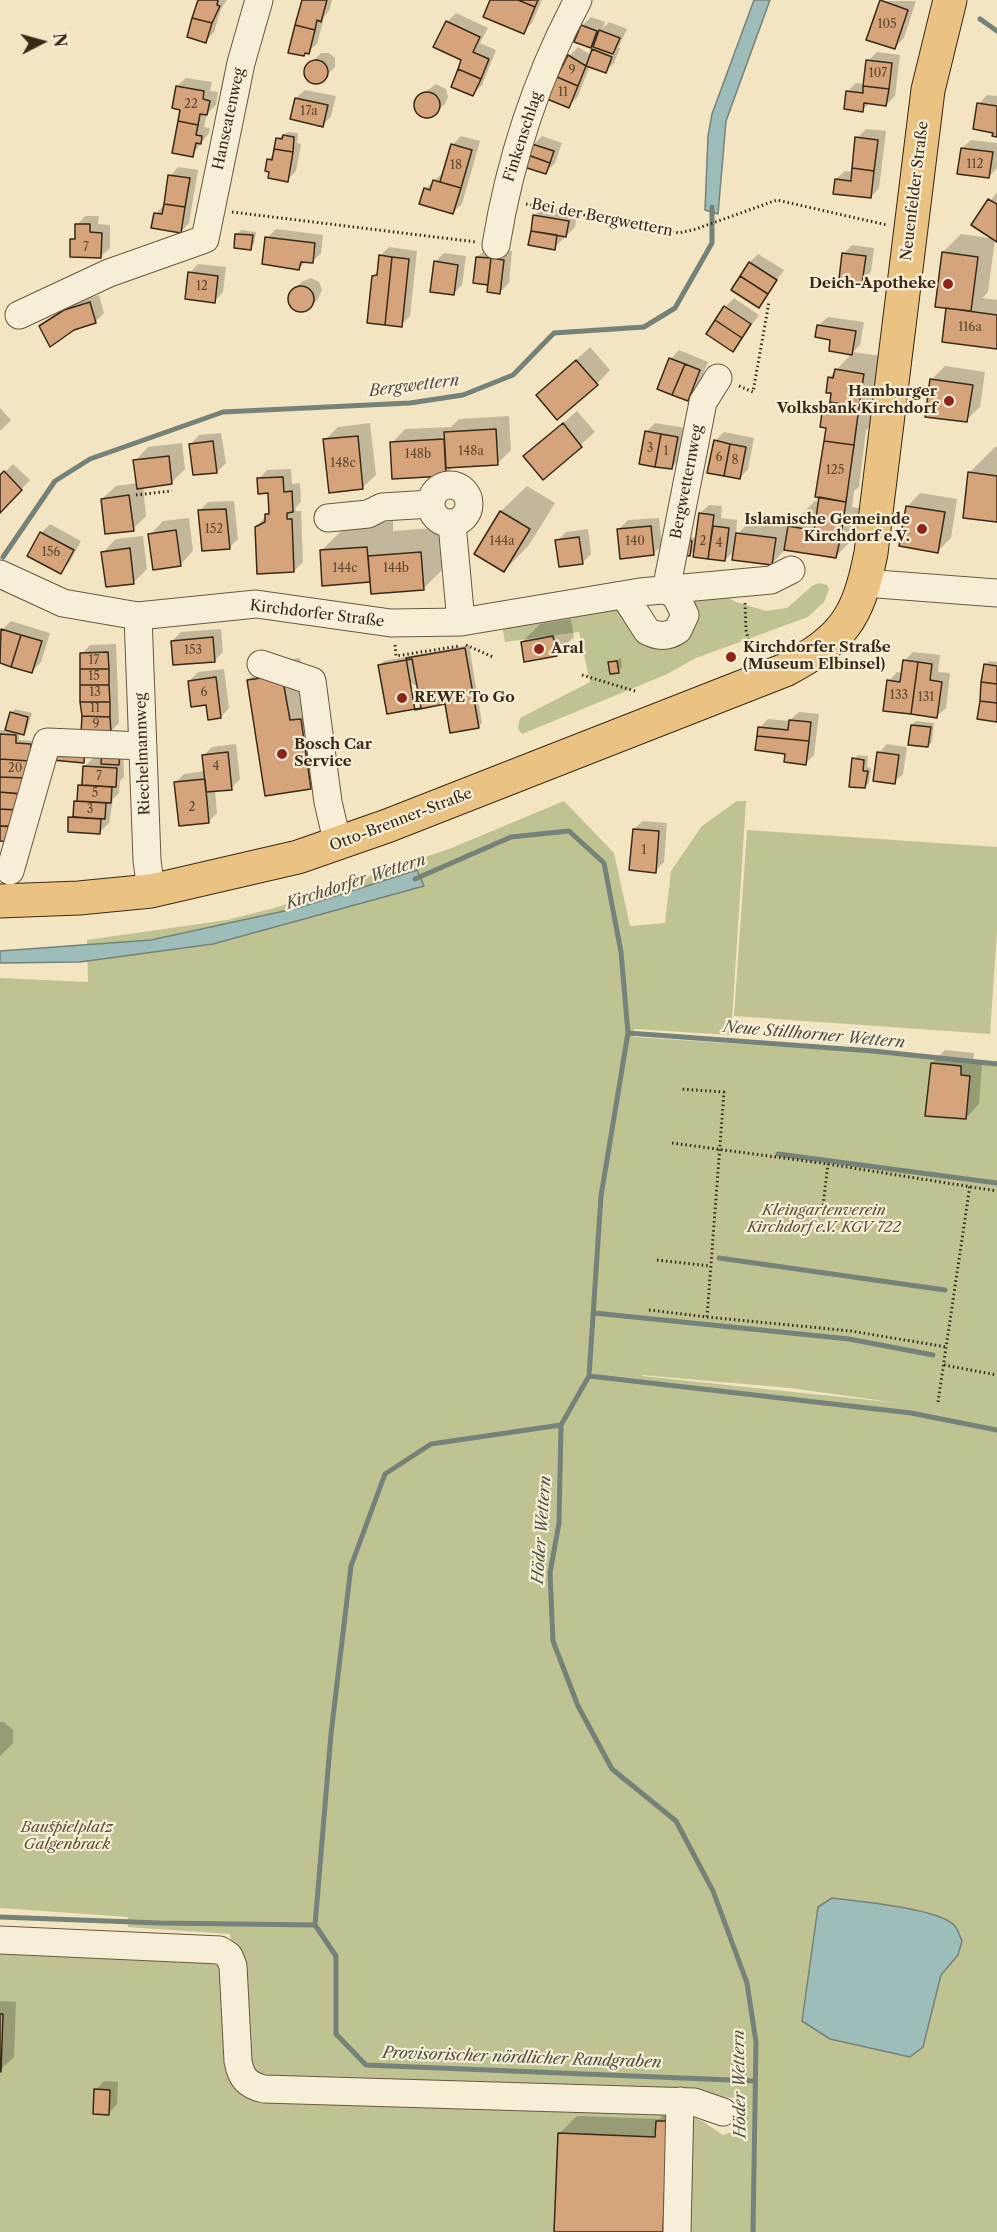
<!DOCTYPE html>
<meta charset="utf-8">
<style>
body{margin:0}
#map{position:relative;width:997px;height:2232px;overflow:hidden;background:#f3e5c2;font-family:"Libre Caslon Text",serif}
canvas{display:block}
.north{position:absolute;left:12px;top:12px;width:60px;height:60px;-webkit-text-stroke:4px #f7eed7;paint-order:stroke;rotate:84deg;font-size:16px;font-weight:700;line-height:24px;text-align:center;color:#392917}
.north::after{content:'';display:block;margin:auto;width:21px;height:27px;background:#392917;clip-path:polygon(50% 0,100% 100%,50% 72%,0 100%)}
</style>
<div id="map">
<canvas width="997" height="2232"></canvas>
<div class="north">N</div>
</div>
<script>
const ctx = document.querySelector('canvas').getContext('2d');
ctx.lineJoin = 'round';
function paint(path, color) { ctx.fillStyle = color; ctx.fill(path, 'evenodd'); }
function trace(path, color, width, dash) { ctx.strokeStyle = color; ctx.lineWidth = width; ctx.lineCap = dash ? 'butt' : 'round'; ctx.setLineDash(dash || []); ctx.stroke(path); }
function label(font, color, halo, rows, align = 'center') {
  ctx.font = font + ' "Libre Caslon Text",serif'; ctx.lineWidth = 4.5; ctx.setLineDash([]); ctx.textBaseline = 'middle'; ctx.strokeStyle = halo; ctx.fillStyle = color; for (const [text, x, y, turn = 0] of rows) {
    ctx.save(); ctx.translate(x, y); ctx.rotate((+turn || 0) * Math.PI / 180); ctx.textAlign = isNaN(turn) ? turn : align; if (halo) ctx.strokeText(text, 0, 0); ctx.fillText(text, 0, 0); ctx.restore();
  }
}
paint(new Path2D(`
 M819 583 827 585 829 589 824 602 808 617 696 658 665 675 522 734 518 729 520 718 590 682 579 632 505 642 502 626 613 606 627 620 666 648 688 596 722 594 736 602 766 611 787 608 812 586Z
 M564 801 614 853 630 926 665 923 671 871 702 826 737 801H746L731 1035 634 1029V1037L997 1061V2232H0V1953L221 1957 245 2094 668 2106 702 2121 723 2135 739 2129 738 2098 251 2074 243 2062 230 1934 128 1927V1917L0 1908V978L88 982 87 940 227 920 278 907 449 849ZM642 1375 790 1388 898 1403 642 1376Z
 M747 830 997 847V931L990 1034 734 1016Z`), '#bec391');
const water = new Path2D(`
 M754 0H770L726 121 718 214 705 210 708 136 712 114Z
 M417 870 424 886 213 944 80 962 0 963V951L151 940 298 908Z
 M832 1898C857 1901 937 1908 954 1925 958 1929 960 1937 962 1941L958 1955 941 1975 923 2047 910 2057 830 2039 802 2021 818 1907Z`);
paint(water, '#9dbdba');
trace(water, '#758279', 1.5);
paint(new Path2D(`
 M199 0H227L221 9 214 32 206 41Z
 M303 0H332L329 11 324 17 317 44 303 55Z
 M491 0H542L532 23 523 32Z
 M881 1H916L904 38 895 47Z
 M456 13 488 28 480 43 496 50 482 85 473 94 463 59 447 22Z
 M591 17 605 22 603 28 609 22 627 29 618 48H620L614 63 605 72 590 66 577 98 568 106 549 98 570 55 578 47 591 55 596 46 597 39 590 46 582 26Z
 M877 52 900 55 895 96 886 105 870 103 862 110 847 92 856 83 865 84 868 61Z
 M321 53H329L335 58V67L320 82H312L306 76V68Z
 M186 78 212 82 210 91 218 92 216 105 207 113 204 127 210 128 209 133 192 155 177 86Z
 M436 84 446 89 448 97 445 104 428 117 421 115 416 104 419 97Z
 M305 90 336 96 331 116 323 125 296 98Z
 M987 95 997 96V136L979 104Z
 M866 129 886 131 879 188 871 197 836 179 845 171 853 172 857 138Z
 M288 132 298 133 297 143 301 144 296 171 287 180 269 159 274 154 277 139Z
 M461 136 480 141 462 204 453 212 425 189 444 172 452 145Z
 M542 136 562 143 555 163 546 172 533 145Z
 M971 140 997 143V168L989 177 962 148Z
 M178 167 198 170 189 223 181 232 155 214 164 205 170 176Z
 M997 192V240L973 224Z
 M544 207 577 213 575 227 554 248 535 215Z
 M85 216H99L98 224 110 225V248L101 256 72 240 77 235V225Z
 M276 229 323 235 321 253 312 262 306 261 299 268 267 238Z
 M241 230 256 232 254 244 250 248 237 234Z
 M961 234 995 239 988 292 982 298 997 300V348L948 307 943 252Z
 M852 245 874 248 871 272 862 281 843 254Z
 M389 247 417 251 410 316 401 325 373 276 379 271 380 256Z
 M486 249 512 251 509 283 500 292 490 284 477 257Z
 M444 253 466 256 462 285 453 294 435 262Z
 M758 254 784 270 758 306 750 262Z
 M198 264 226 267 223 292 215 301 190 273Z
 M311 278 319 282 322 290 318 299 309 308 300 311 292 307 289 299 293 290 303 281Z
 M99 295 104 313 95 322 41 327 70 305Z
 M734 298 759 315 733 350 725 307Z
 M828 317 864 322 860 345 853 352 881 356 871 426 866 430 859 487 854 491 852 507 866 509 862 530 836 556 785 550 772 563 735 550 725 560 695 556 696 549 690 555 683 554 690 537 697 538 700 513 709 505 722 506 721 518 737 520 736 536 751 520 790 526 815 501 820 502 827 427 823 413 831 406 833 392 829 378 852 353 831 350 832 339 819 325Z
 M590 347 610 370 597 384 538 395Z
 M679 350 708 362 696 391 687 399 671 359Z
 M945 366 985 372 980 407 966 420 932 379Z
 M0 408 11 420 0 431Z
 M577 411 595 432 543 478 525 456Z
 M509 416 511 450 498 463 454 466 446 474 392 443 405 429 451 427 459 419Z
 M370 423 376 475 362 488 325 440 338 427Z
 M655 423 686 428 680 459 671 468 646 432Z
 M724 432 754 438 748 469 740 478 715 441Z
 M221 433 226 463 217 472 191 444 199 435Z
 M182 443 185 469 172 482 143 486 146 516 133 529 102 499 116 486 138 483 135 461 148 447Z
 M995 447H997V520L969 473Z
 M13 464 30 480 0 511V477Z
 M291 469 292 484 300 483 301 502 295 508 296 511H301L303 562 294 571 256 528 270 510 269 492 259 479 267 470Z
 M527 486 555 503 529 545 504 571 476 554 501 511Z
 M920 493 957 499 951 538 938 551 907 507Z
 M234 501 238 539 229 548 199 511 208 502Z
 M189 518 193 551 180 565 150 535 163 521Z
 M659 518 662 545 653 554 619 529 628 520Z
 M393 521V531L446 527 449 563 423 589 371 581 324 584 321 551 347 525Z
 M50 524 81 541 69 563 60 572 41 533Z
 M588 529 591 554 582 563 557 541 566 532Z
 M143 536 147 569 134 582 103 552 116 539Z
 M571 619 574 637 556 654 522 642 540 624Z
 M11 621 50 633 41 662 32 671 0 662V638L2 630Z
 M221 629 223 652 214 661 172 641 181 632Z
 M116 644 119 723 110 732 82 654 90 645Z
 M469 645 482 723 478 727 446 703 380 665 384 661Z
 M913 652 940 655 938 672 950 673 946 708 937 716 889 681 897 672 903 673 905 660Z
 M300 658 307 703 328 769 310 787 248 681 266 663Z
 M621 658 622 667 618 671 610 663Z
 M989 661 997 662V720L985 665Z
 M224 669 229 708 221 717 189 681 198 672Z
 M15 709 32 713 27 729 23 733 19 732V740L35 741 23 804 0 840V730L7 731 11 713Z
 M799 712 819 714 814 755 806 763 786 752 759 728 768 719 789 721Z
 M916 721 934 723 932 742 928 746 912 725Z
 M236 744 240 779 231 788 215 790 217 813 208 822 176 782 184 774 205 771 204 755 212 747Z
 M887 744 907 747 903 774 894 782 879 753Z
 M123 747 124 777 120 781 119 793 113 799 109 823 100 832 70 818 75 812 84 767 93 758 103 759Z
 M858 755 868 756 867 767 871 768 869 783 865 787 854 759Z
 M643 821 667 823 664 862 655 871 634 829Z
 M945 1050 974 1053 973 1062 982 1063 979 1104 966 1118 932 1063Z
 M0 1722H4L13 1730V1743L0 1756Z
 M0 2001 16 2002 14 2057 0 2070Z
 M104 2081 118 2082 117 2104 109 2113 96 2090Z
 M675 2104 680 2232H555L559 2134 577 2116 659 2119Z`), '#0003');
trace(new Path2D(`
 M980 19 997 31
 M3 557 55 481 90 459 223 412 410 403 463 395 513 375 554 333 644 327 675 308 712 243V207
 M415 879 511 837 569 831 604 863 621 952 628 1033 601 1196 589 1376 561 1425 559 1523 550 1573 553 1641 578 1706 612 1769 676 1821 713 1891 747 1983 756 2042 753 2232
 M628 1033 873 1051 997 1064
 M778 1154 997 1183
 M719 1258 945 1290
 M594 1313 849 1339 933 1355
 M589 1376 911 1413 997 1430
 M0 1917 160 1923 315 1925 336 1956V2034L366 2065 755 2081
 M315 1925 331 1734 351 1566 385 1474 431 1444 561 1425`), '#758279', 5);
const building = new Path2D(`
 M198 0H218L217 5 220 6 212 23 192 18Z
 M302 0H327L321 22 317 20 315 30 295 25Z
 M490 0H518L535 7 524 34 483 17Z
 M518 0H538L535 7Z
 M880 0 908 10 895 49 866 40Z
 M192 18 212 23 206 43 187 37Z
 M446 21 480 37 473 52 489 59 481 79 458 69 461 60 433 47Z
 M295 25 315 30 309 54 305 53 304 56 288 53Z
 M581 25 597 31 591 48 574 42Z
 M599 30 620 38 613 54 593 47Z
 M592 49 612 57 606 73 586 66Z
 M568 55 586 66 578 86 557 77Z
 M304 72a12 12 0 1 1 24 0a12 12 0 1 1-24 0Z
 M866 60 892 63 889 89 863 86Z
 M458 69 481 79 473 96 451 87Z
 M557 77 578 86 569 108 547 99Z
 M176 86 204 91 203 99 210 101 207 115 200 114 198 125 178 121 180 110 172 108Z
 M863 86 889 89 886 106 864 103 863 112 844 109 846 91 863 93Z
 M414 105a13 13 0 1 1 26 0a13 13 0 1 1-26 0Z
 M295 98 328 105 323 127 290 119Z
 M977 103 997 106V137L992 136 993 133 973 129Z
 M178 121 198 125 196 135 202 136 201 144 196 143 193 157 172 153Z
 M283 135 294 137 293 152 274 149 276 138 282 139Z
 M855 137 878 140 874 171 852 168Z
 M451 144 472 150 461 188 440 182Z
 M532 144 554 151 550 163 528 155Z
 M961 148 993 152 989 178 957 174Z
 M274 149 293 152 288 182 268 178 269 172 265 171 267 159 272 160Z
 M528 155 550 163 546 174 524 167Z
 M852 168 874 171 871 198 833 194 835 179 851 181Z
 M168 175 190 178 185 207 164 204Z
 M433 180 461 188 453 214 419 204 424 188 430 190Z
 M988 199 997 204V242L971 225Z
 M164 204 185 207 181 233 151 228 154 213 162 214Z
 M533 215 569 221 566 237 531 231Z
 M75 224H90V232L102 233 101 258 70 257V239H75Z
 M531 231 557 235 555 250 528 245Z
 M235 234 253 235 251 250 234 248Z
 M265 237 315 243 313 263 301 262 299 270 262 264Z
 M942 252 978 257 971 311 935 307Z
 M842 253 866 256 862 283 839 279Z
 M379 255 392 257 385 325 367 323 372 276 377 275Z
 M392 257 409 259 402 327 385 325Z
 M476 257 491 258 488 285 473 283Z
 M491 258 504 260 500 294 487 292Z
 M434 261 458 265 454 295 430 292Z
 M749 262 777 280 768 294 740 276Z
 M188 272 218 276 215 303 185 299Z
 M740 276 768 294 759 308 731 290Z
 M288 299a13 13 0 1 1 26 0a13 13 0 1 1-26 0Z
 M90 302 96 323 74 330 50 347 39 326 64 310Z
 M724 306 751 324 742 338 715 320Z
 M946 308 997 315V349L942 342Z
 M715 320 742 338 733 352 706 334Z
 M817 325 856 331 852 355 829 351 830 340 815 337Z
 M669 358 685 364 672 395 657 389Z
 M576 360 598 385 557 420 536 395Z
 M685 364 700 370 688 401 672 395Z
 M835 369 864 374 859 407 830 402 831 393H826L828 377 833 378Z
 M930 379 973 385 967 422 925 417Z
 M830 402 859 407 854 445 824 441 826 428 820 427 822 413H828Z
 M563 423 582 447 543 480 523 456Z
 M496 429 498 465 446 468 444 432Z
 M645 431 661 434 655 467 639 464Z
 M661 434 678 437 672 469 655 467Z
 M358 436 363 489 329 493 323 439Z
 M444 439 446 476 392 479 390 442Z
 M714 440 730 444 724 476 707 473Z
 M213 441 217 473 193 475 189 444Z
 M824 441 854 445 846 502 815 497Z
 M730 444 746 447 740 479 724 476Z
 M169 456 172 484 137 489 133 460Z
 M4 471 22 490 0 513V475Z
 M968 472 997 476V522L963 518Z
 M283 477 284 492 292 491 293 512 287 513V519H292L294 572 257 574 255 527 265 522V514H269L268 493 258 494 257 478Z
 M129 495 134 531 105 534 101 499Z
 M819 497 846 502 841 535 814 531Z
 M906 506 945 512 938 553 899 546Z
 M226 509 230 549 202 551 198 510Z
 M500 511 530 529 504 572 474 554Z
 M699 513 714 515 708 559 693 557Z
 M651 526 654 555 620 559 617 529Z
 M713 526 729 528 725 561 708 559Z
 M788 526 841 535 836 558 784 550Z
 M176 530 181 566 153 570 148 534Z
 M40 532 74 550 61 574 27 556Z
 M736 533 776 538 772 565 732 560Z
 M579 537 583 564 559 567 555 540Z
 M684 540 692 541 690 556 682 555Z
 M367 547 370 582 322 586 320 550Z
 M130 548 134 584 106 587 101 552Z
 M421 552 424 590 371 594 368 556Z
 M1 629 21 635 11 667 0 663Z
 M21 635 42 641 32 673 11 667Z
 M553 636 557 656 524 662 521 642Z
 M213 637 215 662 173 665 171 641Z
 M465 648 479 728 450 733 445 704 415 710 406 658Z
 M108 652 109 669H80V653Z
 M412 659 421 708 387 714 378 665Z
 M903 660 918 662 911 714 883 711 887 680 900 682Z
 M617 661 619 673 610 674 608 662Z
 M918 662 932 664 930 680 942 682 937 718 911 714Z
 M984 664 997 666V684L981 682Z
 M80 669H109V685H80Z
 M282 675 290 720 301 719 311 789 265 796 247 680Z
 M216 677 221 718 208 720 206 705 191 707 188 681Z
 M981 682 997 684V703L980 701Z
 M80 685H109L110 702H80Z
 M980 701 997 703V722L977 719Z
 M80 702H110V717L82 716Z
 M10 712 28 717 24 735 5 730Z
 M82 716 110 717 111 733H81Z
 M789 720 811 722 809 741 757 736 758 727 788 730Z
 M911 725 931 727 928 747 908 745Z
 M0 734 16 735V743L31 744 30 761 0 759Z
 M757 736 809 741 806 765 784 762 785 754 755 750Z
 M53 745 85 748 84 763 52 760Z
 M102 749 120 751 119 765 101 764Z
 M228 752 232 790 206 792 202 755Z
 M877 752 899 755 895 784 873 781Z
 M852 758 864 760 863 771H868L865 788 849 787Z
 M0 759 30 761 29 778 0 777Z
 M83 766 117 768 116 787 82 785Z
 M0 777 24 778 23 794 0 792Z
 M205 779 209 823 179 826 174 782Z
 M78 785 112 787 111 803 77 801Z
 M0 792 20 794 19 810 0 809Z
 M74 801 106 803 105 819 73 817Z
 M0 809 15 810 14 827 0 826Z
 M68 817 101 819 100 834 68 832Z
 M0 826H9L8 842 0 841Z
 M633 829 659 831 656 873 629 870Z
 M931 1063 961 1066V1075L970 1076 966 1119 925 1116Z
 M0 2014H3L1 2072 0 2071Z
 M94 2089 110 2090 109 2115 93 2114Z
 M656 2121H671L667 2138 663 2232H554L558 2133 655 2137Z`);
paint(building, '#d5a47b');
trace(building, '#392917', 1.5);
const minor = new Path2D(`
 M496 245C510 159 537 77 578 0
 M19 315 109 273 205 239 241 63 259 0
 M431 504a19 19 0 1 1 38 0a19 19 0 1 1-38 0Z
 M328 518 368 514 382 507 431 504
 M452 524 461 622
 M0 574 63 603 138 616 256 604 391 623 461 622 640 592 771 580 791 570
 M864 583 997 593
 M666 590 703 402 718 378
 M624 595 647 631C658 637 668 637 678 630L685 615 676 596 666 590
 M138 616 147 860 151 891
 M261 664 312 681 328 802 338 845
 M10 871 47 742 143 746
 M0 1940 220 1950 229 1956 233 1966 238 2061C241 2078 247 2085 264 2089L694 2102 723 2112
 M677 2232 680 2101`);
const major = new Path2D(`
 M0 901 79 898 151 891 298 857 387 826 785 670C843 639 858 619 871 553L928 90 950 0`);
trace(minor, '#685842', 29);
trace(major, '#392917', 35);
trace(new Path2D(`
 M526 204 679 233 696 229 777 200 887 225
 M232 212 476 242
 M739 386 753 392 769 302
 M136 495 172 491
 M745 603 746 630 750 646
 M395 645 396 656 459 646
 M466 645 493 657
 M582 675 638 692
 M672 1143 828 1164 997 1191
 M822 1214 828 1164
 M657 1260 710 1266
 M649 1310 707 1317 724 1092 680 1089
 M707 1317 851 1331 946 1347
 M944 1365 997 1375
 M938 1402 970 1185`), '#392917', 3, [1.5, 3]);
trace(minor, '#f7eed7', 27);
trace(major, '#eac281', 33);
for (const [x, y, r, color] of [
 [948,284,6,"#8f2418"],
 [949,401,6,"#8f2418"],
 [922,529,6,"#8f2418"],
 [539,649,6,"#8f2418"],
 [731,657,6,"#8f2418"],
 [402,698,6,"#8f2418"],
 [282,754,6,"#8f2418"]
]) { const dot = new Path2D(); dot.arc(x, y, r, 0, 2 * Math.PI); ctx.fillStyle = color; ctx.fill(dot); trace(dot, '#f7eed7', 2); }
label('12px', '#604830', null, [
 ["105",887,25],
 ["9",572,71],
 ["107",878,74],
 ["11",563,93],
 ["22",191,105],
 ["17a",309,112],
 ["112",975,165],
 ["18",456,166],
 ["7",86,248],
 ["12",202,287],
 ["116a",970,328],
 ["3",650,449],
 ["148a",471,452],
 ["1",666,452],
 ["148b",418,455],
 ["6",719,458],
 ["8",735,461],
 ["148c",343,464],
 ["125",835,471],
 ["152",214,530],
 ["144a",502,542],
 ["140",635,542],
 ["2",703,542],
 ["4",719,544],
 ["156",51,553],
 ["144c",345,569],
 ["144b",396,569],
 ["153",193,651],
 ["17",94,661],
 ["15",94,677],
 ["13",95,693],
 ["6",204,693],
 ["133",899,696],
 ["131",926,698],
 ["11",95,709],
 ["9",96,725],
 ["4",216,767],
 ["20",15,769],
 ["7",99,777],
 ["5",95,794],
 ["2",192,808],
 ["3",90,810],
 ["1",644,851]
]);
label('15px', '#392917', '#f7eed7', [
 ["Hanseatenweg",229,119,-78],
 ["Finkenschlag",523,137,-72],
 ["Neuenfelder Straße",915,191,-83],
 ["Bei der Bergwettern",602,218,11],
 ["Bergwetternweg",687,482,-79],
 ["Kirchdorfer Straße",317,614,7],
 ["Riechelmannweg",143,754,-92],
 ["Otto-Brenner-Straße",401,820,-21]
]);
label('bold 15px', '#392917', '#f7eed7', [
 ["Deich-Apotheke",936,284,"right"],
 ["Hamburger",937,392,"right"],
 ["Volksbank Kirchdorf",937,409,"right"],
 ["Islamische Gemeinde",910,520,"right"],
 ["Kirchdorf e.V.",910,537,"right"],
 ["Kirchdorfer Straße",743,648],
 ["(Museum Elbinsel)",743,665],
 ["Aral",551,649],
 ["REWE To Go",414,698],
 ["Bosch Car",294,745],
 ["Service",294,762]
], 'left');
label('italic 15px', '#5a5036', '#f7eed7', [
 ["Kleingartenverein",824,1211],
 ["Kirchdorf e.V. KGV 722",824,1228],
 ["Bauspielplatz",67,1828],
 ["Galgenbrack",67,1845]
]);
label('italic 16px', '#524e40', '#f7eed7', [
 ["Bergwettern",414,386,-7],
 ["Kirchdorfer Wettern",356,882,-18],
 ["Neue Stillhorner Wettern",814,1035,5],
 ["Höder Wettern",542,1530,-86],
 ["Provisorischer nördlicher Randgraben",522,2058,2],
 ["Höder Wettern",740,2084,-91]
]);
</script>
